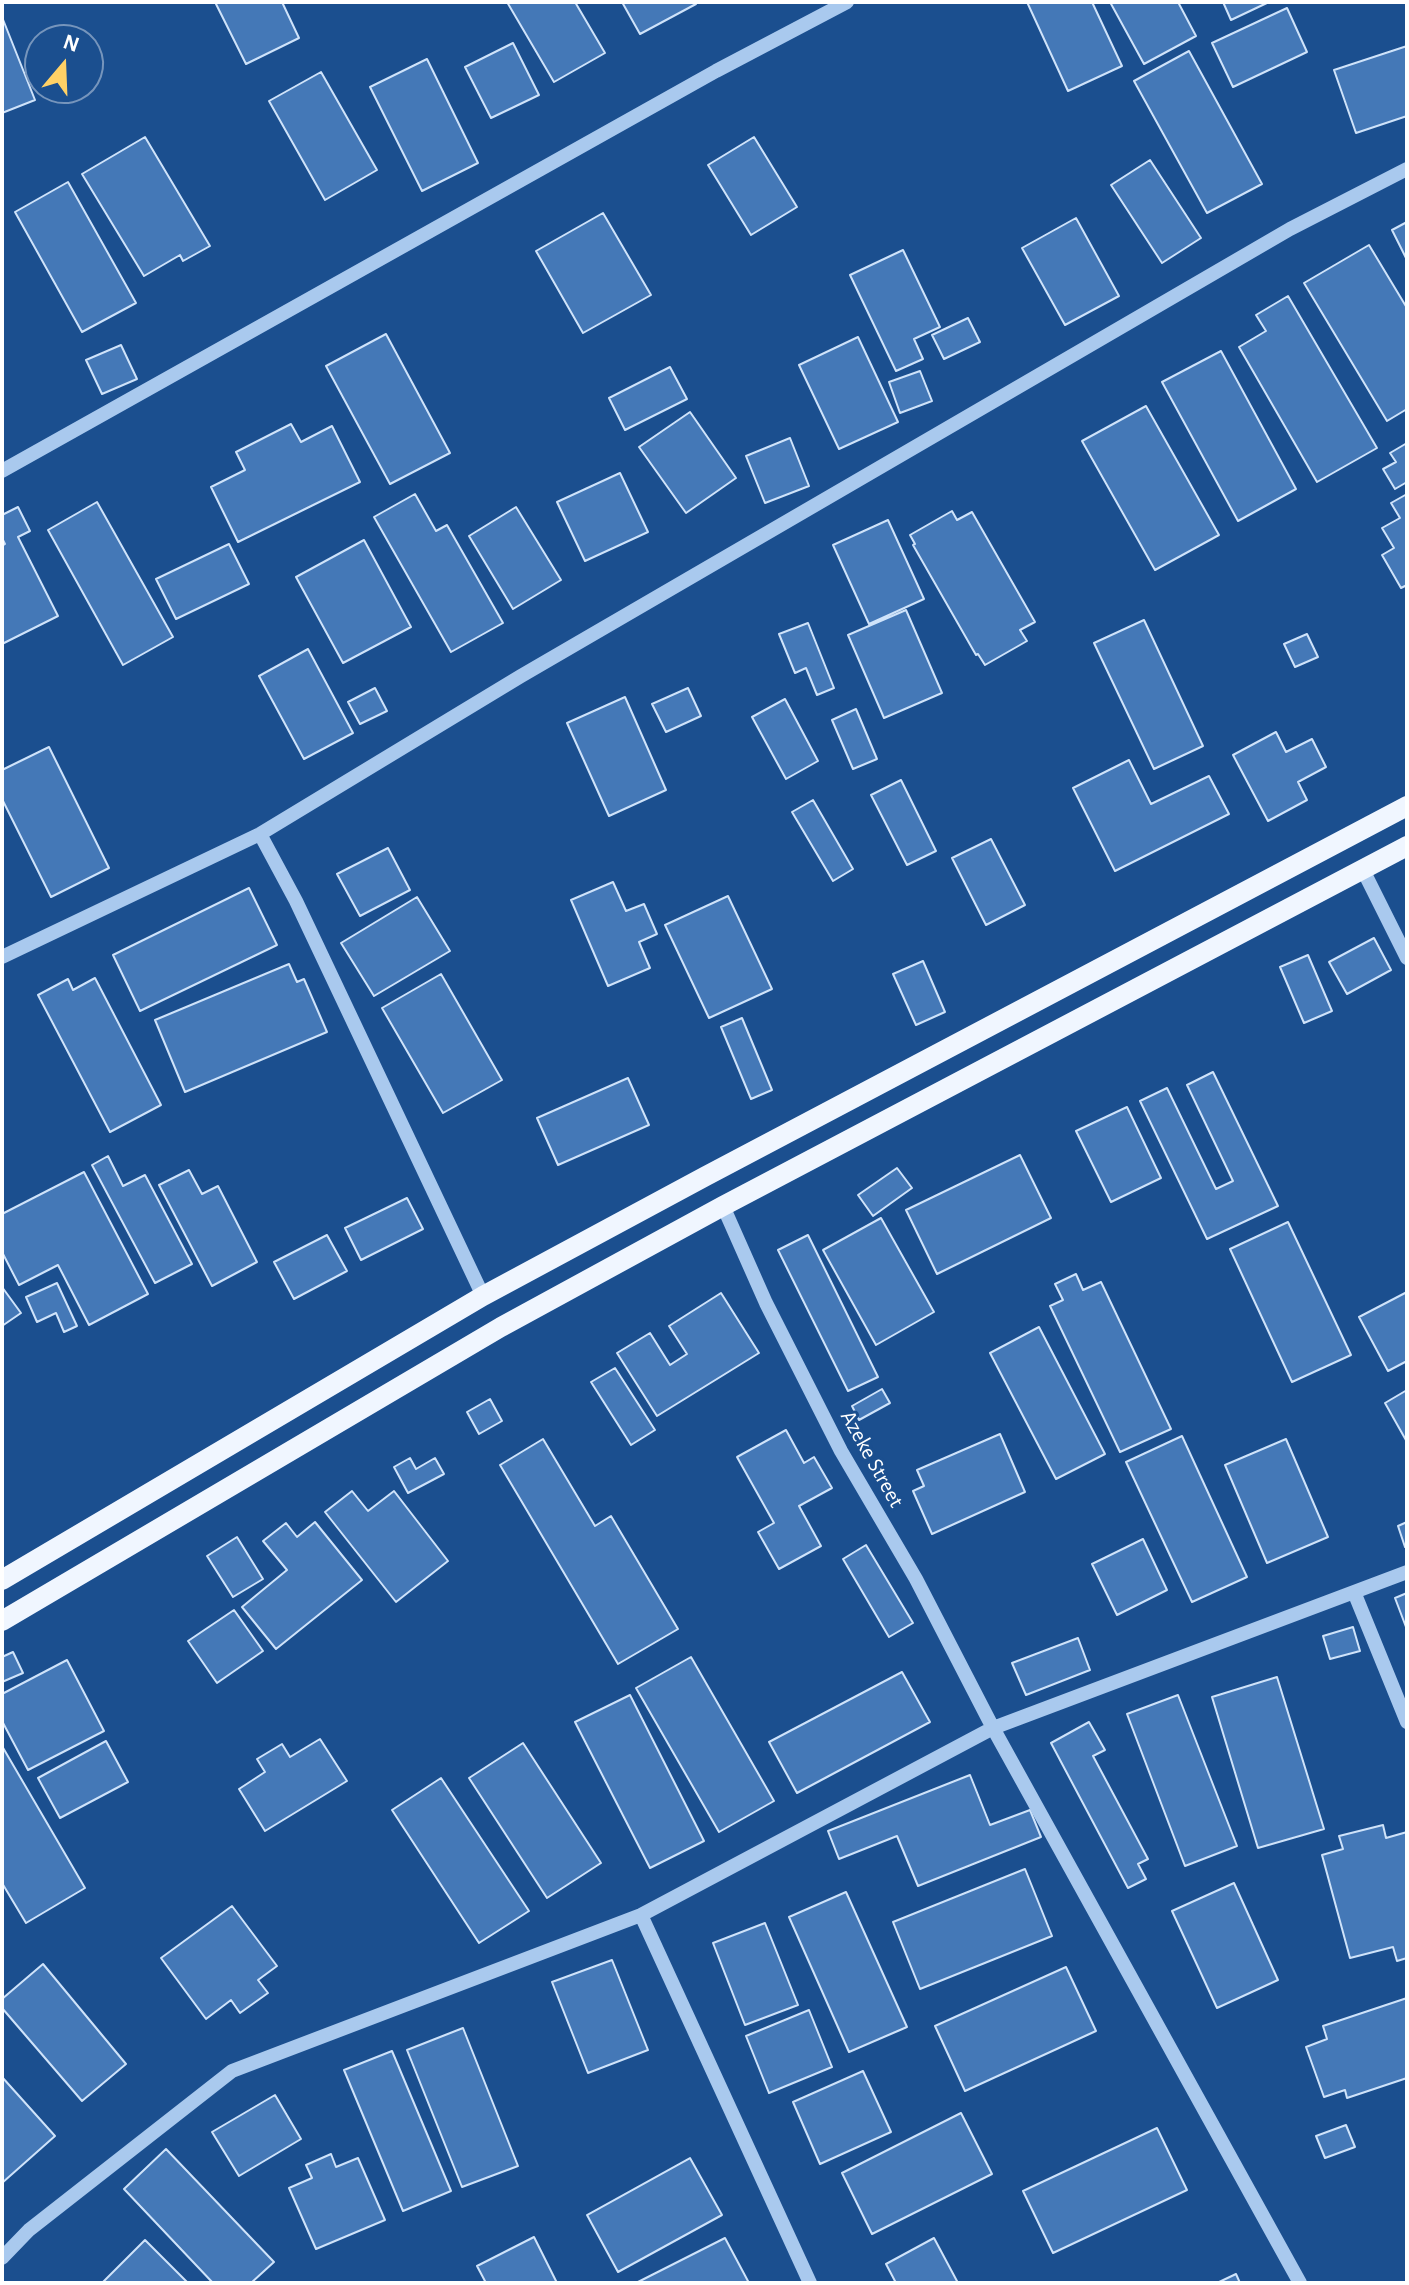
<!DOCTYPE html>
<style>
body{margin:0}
#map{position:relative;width:1409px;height:2285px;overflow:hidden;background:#1b4f8f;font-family:"Alegreya Sans",sans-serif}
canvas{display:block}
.frame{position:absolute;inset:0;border:4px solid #fff;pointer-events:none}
.north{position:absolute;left:24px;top:24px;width:80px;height:80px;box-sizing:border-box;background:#1b4f8f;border:2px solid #7695bc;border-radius:50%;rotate:19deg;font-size:22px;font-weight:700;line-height:32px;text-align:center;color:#fff}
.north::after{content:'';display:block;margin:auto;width:28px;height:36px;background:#ffd166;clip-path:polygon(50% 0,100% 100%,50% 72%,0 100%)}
</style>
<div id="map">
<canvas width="1409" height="2285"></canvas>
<div class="frame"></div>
<div class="north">N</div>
</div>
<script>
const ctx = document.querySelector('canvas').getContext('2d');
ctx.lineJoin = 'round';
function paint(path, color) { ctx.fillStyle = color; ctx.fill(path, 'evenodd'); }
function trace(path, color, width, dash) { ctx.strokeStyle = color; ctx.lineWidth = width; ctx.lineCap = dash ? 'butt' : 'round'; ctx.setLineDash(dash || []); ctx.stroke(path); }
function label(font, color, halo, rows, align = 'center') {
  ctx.font = font + ' "Alegreya Sans",sans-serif'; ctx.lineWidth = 6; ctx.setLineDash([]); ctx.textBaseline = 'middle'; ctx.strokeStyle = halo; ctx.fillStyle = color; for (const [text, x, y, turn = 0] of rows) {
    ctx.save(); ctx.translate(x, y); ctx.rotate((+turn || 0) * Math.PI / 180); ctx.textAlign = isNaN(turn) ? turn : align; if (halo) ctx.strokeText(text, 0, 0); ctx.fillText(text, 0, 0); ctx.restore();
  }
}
const building = new Path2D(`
 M215 2H282L299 38 246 64Z
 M507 2H575L605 53 554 82Z
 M622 2H695L696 4 640 34Z
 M1027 2H1092L1122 66 1068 91Z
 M1110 2H1178L1196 36 1144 64Z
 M1223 2H1269L1231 20Z
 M1287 8 1307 52 1233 87 1212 43Z
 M2 17 35 100 2 113Z
 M513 43 539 95 491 118 465 67Z
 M1407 46V116L1356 133 1334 70Z
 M1189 51 1262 184 1207 213 1134 81Z
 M427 59 478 163 422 191 370 87Z
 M321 72 377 170 325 200 269 101Z
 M145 137 210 246 183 261 180 255 144 276 82 174Z
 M754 137 797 207 751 235 708 165Z
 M1150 160 1201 238 1162 263 1111 185Z
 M68 182 136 303 82 332 15 212Z
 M603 213 651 295 583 333 536 251Z
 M1076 218 1119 296 1065 325 1022 248Z
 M1407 222V260L1392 230Z
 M1369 245 1407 308V409L1387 421 1304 283Z
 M903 250 940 327 914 339 923 359 896 371 850 275Z
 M1288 296 1377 448 1317 482 1239 347 1266 331 1256 315Z
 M968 318 980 342 944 359 932 335Z
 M386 334 450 453 390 484 326 366Z
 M858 337 898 422 839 449 799 365Z
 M121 345 137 379 102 394 86 360Z
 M1221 351 1296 489 1238 521 1162 382Z
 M670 367 687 399 625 430 609 398Z
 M920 371 932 401 900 413 889 382Z
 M1146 406 1219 535 1155 570 1082 441Z
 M690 412 736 478 686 513 639 447Z
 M291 424 301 442 332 426 360 482 238 542 211 487 245 470 236 452Z
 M790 438 809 486 765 503 746 456Z
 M1407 443V482L1395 489 1383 469 1396 462 1390 453Z
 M620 473 648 532 585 561 557 502Z
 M415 494 436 531 447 525 503 623 451 652 374 517Z
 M1407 494V585L1401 588 1382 555 1394 548 1382 528 1400 518 1391 503Z
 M97 502 173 637 123 665 48 530Z
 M18 507 30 531 18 537 58 616 2 644V546L5 544 2 538V515Z
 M516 507 561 580 513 609 469 536Z
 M952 511 957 520 972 512 1035 622 1020 630 1027 641 985 665 978 654 976 655 913 545 915 544 910 535Z
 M888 520 924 599 869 624 833 545Z
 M364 540 411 627 343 663 296 577Z
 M229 544 249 584 176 619 156 579Z
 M906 610 942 693 884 718 848 635Z
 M1144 620 1203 746 1154 769 1094 643Z
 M808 623 834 688 817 695 806 668 795 673 779 634Z
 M1307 634 1318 657 1295 667 1284 644Z
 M308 649 353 733 304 759 259 676Z
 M375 688 387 711 360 724 348 702Z
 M688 688 701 716 666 732 652 704Z
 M625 697 666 790 609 816 567 723Z
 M785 699 818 761 786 779 752 717Z
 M856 709 877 759 853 769 832 720Z
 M1276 732 1286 752 1312 739 1326 767 1298 782 1307 800 1268 821 1233 755Z
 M49 747 109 868 51 897 2 799V770Z
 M1129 760 1151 804 1209 776 1229 814 1115 871 1073 788Z
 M901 780 936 851 907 865 871 795Z
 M813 800 853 869 833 881 792 812Z
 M991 839 1025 905 986 925 952 858Z
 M388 848 410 890 360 916 337 874Z
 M613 882 626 911 644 904 657 934 639 942 650 968 608 986 571 900Z
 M249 888 277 945 140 1011 113 955Z
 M728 896 772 989 709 1018 665 925Z
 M417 897 450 951 374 996 341 943Z
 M1374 938 1391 970 1347 994 1329 962Z
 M1308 955 1332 1011 1304 1023 1280 967Z
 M923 961 945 1012 916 1025 893 974Z
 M289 964 297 982 304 979 327 1032 185 1092 155 1020Z
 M441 974 502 1080 443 1113 382 1008Z
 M95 978 161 1105 110 1132 38 995 68 979 73 990Z
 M742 1018 772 1090 751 1099 721 1027Z
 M1213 1072 1278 1206 1207 1239 1140 1101 1167 1088 1216 1189 1233 1181 1187 1085Z
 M628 1078 649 1125 558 1165 537 1118Z
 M1127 1107 1161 1178 1111 1202 1076 1131Z
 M1020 1155 1051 1218 937 1274 906 1210Z
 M108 1156 123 1186 145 1175 192 1264 155 1283 92 1165Z
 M897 1168 912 1188 873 1216 858 1195Z
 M189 1170 202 1194 218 1186 257 1262 212 1286 159 1185Z
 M84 1172 148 1294 89 1325 58 1265 19 1285 2 1252V1214Z
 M407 1198 423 1229 361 1260 345 1228Z
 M881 1218 934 1312 876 1345 823 1250Z
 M1288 1222 1351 1355 1292 1382 1230 1249Z
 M327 1235 347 1271 294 1299 274 1262Z
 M808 1235 878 1377 848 1391 778 1250Z
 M1076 1274 1083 1290 1101 1282 1171 1429 1120 1452 1050 1306 1063 1300 1055 1284Z
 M57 1283 77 1326 64 1332 56 1313 37 1322 26 1297Z
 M2 1287 21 1313 2 1326Z
 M1407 1292V1361L1388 1371 1359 1317Z
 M721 1293 759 1353 657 1416 617 1353 650 1333 670 1365 687 1354 669 1326Z
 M1039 1327 1105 1454 1056 1479 990 1353Z
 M615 1368 655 1430 631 1445 591 1382Z
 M882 1389 890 1403 859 1420 852 1406Z
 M1407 1390V1442L1385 1403Z
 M490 1399 502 1421 479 1434 467 1412Z
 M786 1430 804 1463 814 1457 832 1488 799 1506 821 1546 779 1569 758 1532 774 1523 737 1457Z
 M1000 1434 1025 1492 932 1534 913 1491 924 1486 917 1470Z
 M1182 1436 1247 1577 1192 1602 1126 1462Z
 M543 1439 595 1526 611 1516 678 1629 618 1664 500 1465Z
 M1286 1439 1328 1537 1267 1563 1225 1465Z
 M410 1458 416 1469 435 1458 444 1474 408 1493 394 1467Z
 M352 1491 368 1511 394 1491 448 1561 396 1602 325 1512Z
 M315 1522 362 1580 276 1649 242 1607 287 1570 263 1541 286 1523 297 1537Z
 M1407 1522V1546L1405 1547 1398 1526Z
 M237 1537 263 1579 233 1597 207 1556Z
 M1143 1539 1167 1590 1117 1615 1092 1564Z
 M866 1545 913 1623 889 1637 843 1559Z
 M1407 1593V1627H1406L1395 1598Z
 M234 1610 263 1651 217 1683 188 1641Z
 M1353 1627 1360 1651 1330 1659 1323 1636Z
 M1078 1638 1090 1670 1026 1695 1012 1663Z
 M13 1652 23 1673 2 1682V1657Z
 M691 1657 774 1801 719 1832 636 1688Z
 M67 1660 104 1731 28 1770 2 1721V1694Z
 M902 1672 930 1722 797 1793 769 1742Z
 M1277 1677 1324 1829 1258 1848 1212 1697Z
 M630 1695 704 1841 650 1868 575 1722Z
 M1178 1695 1237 1846 1185 1866 1127 1714Z
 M1089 1722 1105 1750 1093 1756 1148 1859 1138 1864 1146 1879 1128 1888 1051 1743Z
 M320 1739 347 1781 265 1831 239 1789 265 1772 257 1759 282 1744 290 1757Z
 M106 1741 128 1782 60 1818 38 1778Z
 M523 1743 601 1863 547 1898 469 1778Z
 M2 1746 85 1888 26 1923 2 1883Z
 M970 1775 990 1825 1030 1810 1041 1837 918 1886 897 1836 839 1859 828 1831Z
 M441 1778 529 1911 479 1943 392 1810Z
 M1383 1825 1386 1838 1407 1832V1958L1397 1961 1393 1947 1350 1958 1322 1855 1343 1849 1339 1836Z
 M1025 1869 1052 1936 920 1989 893 1922Z
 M1234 1883 1278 1980 1217 2008 1172 1911Z
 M846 1892 907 2027 849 2052 789 1917Z
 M232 1906 277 1966 258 1980 268 1993 240 2013 231 2000 206 2019 161 1958Z
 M765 1923 798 2005 745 2025 713 1943Z
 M612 1960 648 2050 588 2073 552 1982Z
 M43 1964 126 2064 82 2101 2 2008V1999Z
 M1066 1967 1096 2031 965 2091 935 2026Z
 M1407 1998V2078L1347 2098 1345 2090 1324 2097 1306 2047 1327 2039 1323 2026Z
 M809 2010 832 2067 769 2093 746 2036Z
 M463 2028 518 2166 462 2187 407 2050Z
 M392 2051 451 2191 403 2211 344 2070Z
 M863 2071 891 2132 820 2164 793 2102Z
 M2 2077 55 2136 2 2183Z
 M275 2095 301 2139 239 2176 212 2132Z
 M961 2113 992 2174 872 2234 842 2173Z
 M1346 2125 1355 2147 1325 2158 1316 2136Z
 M1157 2128 1187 2190 1053 2253 1023 2191Z
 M166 2149 274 2262 251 2283H213L124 2189Z
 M331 2154 336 2167 358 2158 385 2220 316 2249 289 2188 312 2178 306 2165Z
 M690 2158 722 2215 618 2272 587 2215Z
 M534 2237 557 2283H486L477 2266Z
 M725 2238 749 2283H636Z
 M934 2238 958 2283H896L886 2264Z
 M145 2240 188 2283H102Z
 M1236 2274 1240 2283H1217Z`);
paint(building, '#4478b7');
trace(building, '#cfe3fa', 2);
trace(new Path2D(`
 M2 471 716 71 847 2
 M260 834 296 901 483 1296
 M1363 870 1407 958
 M2 957 260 834 521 676 1290 229 1407 169
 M723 1206 766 1303 841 1451 916 1579 993 1728 1300 2283
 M1354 1592 1407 1722
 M641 1915 810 2283
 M2 2258 29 2230 232 2071 641 1915 993 1728 1407 1572`), '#a9c9ee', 14);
trace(new Path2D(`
 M2 1580 483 1296 706 1176 1407 806
 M2 1621 501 1327 723 1206 1407 846`), '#f0f6ff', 20);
label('22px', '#fff', '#1b4f8f', [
 ["Azeke Street",872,1459,61]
]);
</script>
